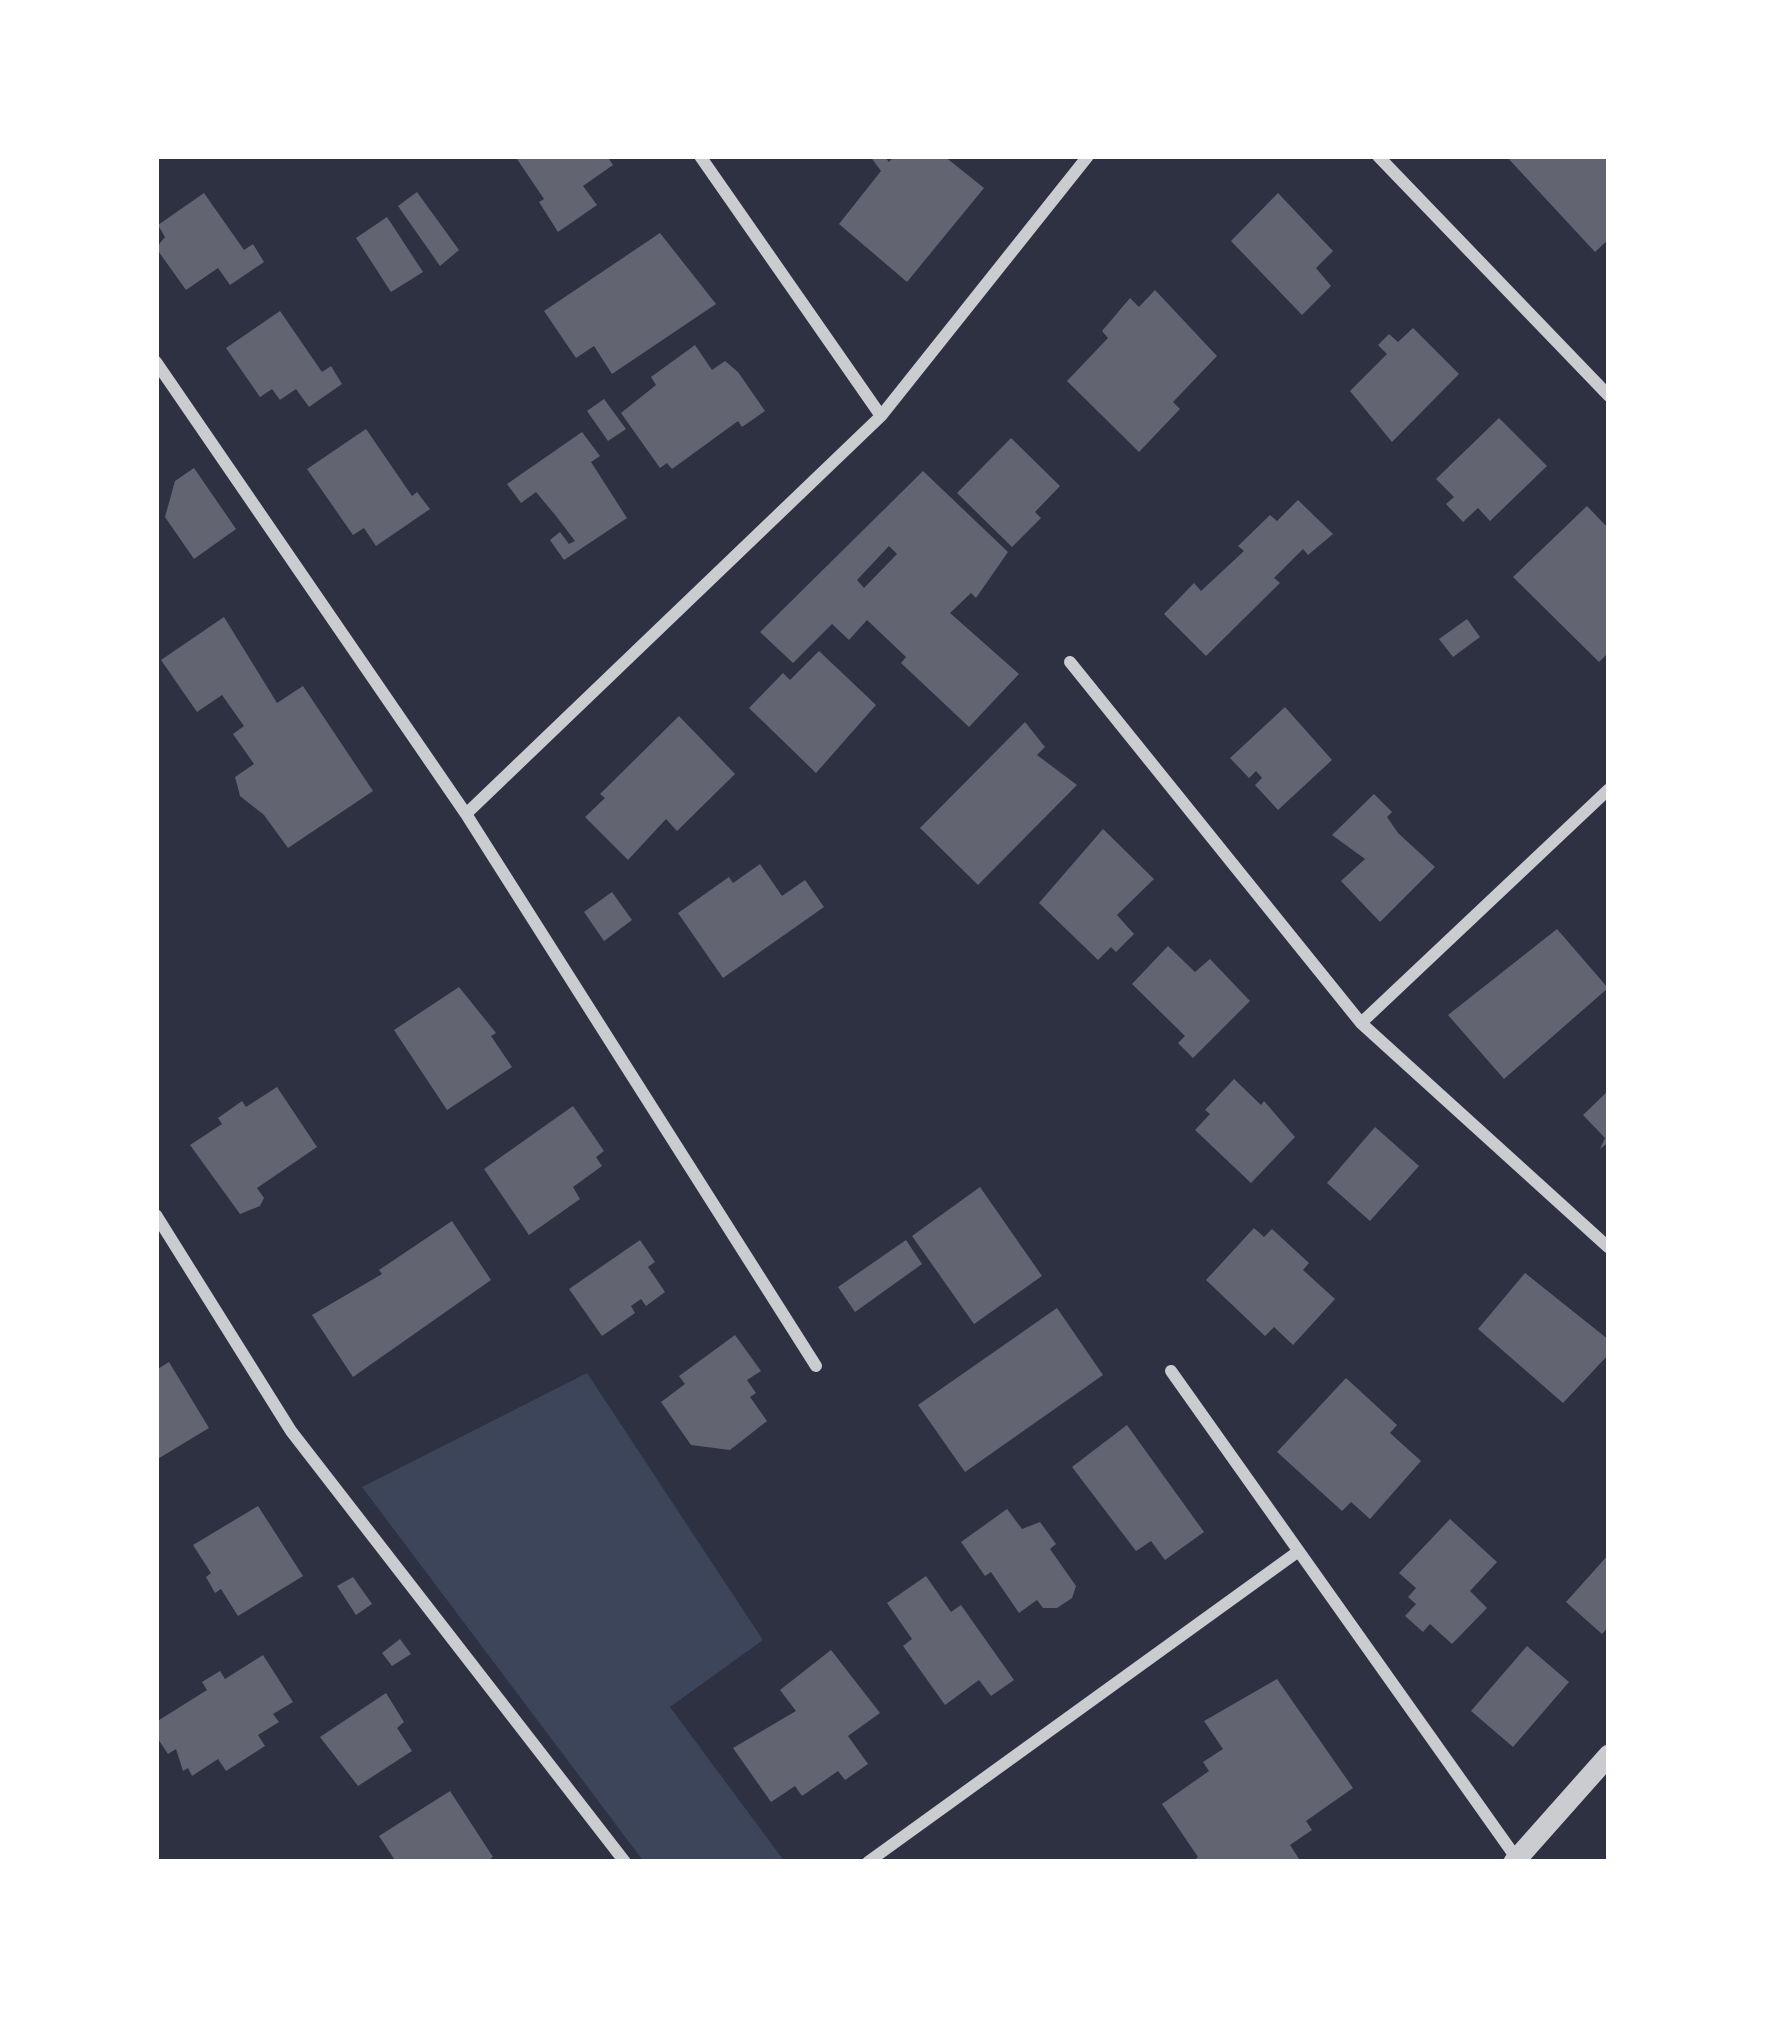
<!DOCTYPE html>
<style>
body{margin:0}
#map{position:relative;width:1765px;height:2018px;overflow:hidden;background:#2d3142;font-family:Cabin,sans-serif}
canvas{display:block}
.frame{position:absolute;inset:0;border:159px solid #fff;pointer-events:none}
</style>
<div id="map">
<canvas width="1765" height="2018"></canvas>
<div class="frame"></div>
</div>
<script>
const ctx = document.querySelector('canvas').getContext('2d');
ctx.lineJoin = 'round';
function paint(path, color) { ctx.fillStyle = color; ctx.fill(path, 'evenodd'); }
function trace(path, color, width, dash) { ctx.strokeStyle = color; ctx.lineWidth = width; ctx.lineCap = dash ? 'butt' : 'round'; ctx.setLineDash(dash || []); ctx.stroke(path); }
paint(new Path2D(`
 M587 1373 763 1640 670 1707 785 1862H644L362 1487Z`), '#3c4559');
paint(new Path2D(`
 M515 156H607L613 165 583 186 597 205 558 232 539 202 544 199Z
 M870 156H884L889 162 894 156H944L984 188 907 282 839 224 881 171Z
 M1506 156H1609V239L1595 252Z
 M417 192 459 250 440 266 398 206Z
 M204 193 244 250 253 244 264 262 230 285 218 268 186 290 156 248 165 237 158 225Z
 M1278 193 1333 251 1316 268 1331 286 1302 315 1231 241Z
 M387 217 423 272 391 292 356 238Z
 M660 233 716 304 612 374 594 346 576 358 544 311Z
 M1155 290 1217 356 1173 402 1180 409 1139 452 1067 381 1108 338 1102 331 1130 298 1139 307Z
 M280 311 322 372 331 366 342 384 309 407 296 389 280 400 272 389 260 397 226 348Z
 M1413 328 1459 374 1392 442 1350 391 1387 354 1378 345 1389 334 1398 342Z
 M695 345 712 370 725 361 738 372 765 411 742 427 738 421 672 469 667 463 660 468 621 413 656 385 651 377Z
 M604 399 626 429 608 441 587 411Z
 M1499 418 1547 466 1490 521 1478 508 1463 522 1446 504 1454 497 1436 479Z
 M366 429 412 496 417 492 430 509 376 546 364 528 353 535 307 469Z
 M582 432 600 456 591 462 627 518 564 560 550 540 560 532 569 544 575 541 556 516 536 492 521 503 507 484Z
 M1011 438 1060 486 1035 512 1041 518 1012 547 957 493Z
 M194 468 236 529 194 559 165 517 175 481Z
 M923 471 1008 552 976 598 971 593 950 613 1019 674 969 727 901 663 906 657 867 620 849 640 832 624 793 663 760 632ZM889 546 897 554 864 588 857 580Z
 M1298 500 1333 534 1308 555 1303 549 1274 578 1280 583 1206 656 1164 614 1194 583 1201 591 1244 551 1238 546 1270 515 1277 521Z
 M1587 506 1609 529V652L1599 662 1513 577Z
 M224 617 277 703 303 686 373 791 288 848 264 815 240 796 235 777 254 764 233 734 244 726 222 695 197 712 161 660Z
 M1467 619 1480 637 1453 657 1439 639Z
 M819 651 876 705 816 773 749 708 783 673 790 680Z
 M1285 707 1332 760 1278 810 1255 785 1262 778 1256 771 1249 778 1230 758Z
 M679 716 735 774 677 831 666 819 628 860 585 817 605 798 600 794Z
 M1025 722 1045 747 1037 755 1077 785 978 885 920 828Z
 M1374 794 1392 812 1387 817 1398 833 1435 867 1380 922 1341 881 1365 859 1332 835Z
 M1103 829 1154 879 1117 915 1134 934 1116 952 1111 947 1098 960 1039 903Z
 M760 864 782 896 805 880 824 907 723 978 678 913 729 877 733 883Z
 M612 892 632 920 604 941 584 912Z
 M1557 929 1608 988 1504 1079 1448 1015Z
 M1168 946 1195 972 1210 959 1250 1001 1193 1058 1178 1043 1185 1036 1132 984Z
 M459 987 496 1033 491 1036 512 1067 447 1110 394 1030Z
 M1234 1079 1261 1105 1264 1101 1295 1137 1251 1183 1195 1130 1210 1114 1205 1110Z
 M277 1087 317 1147 257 1188 264 1198 260 1206 240 1214 190 1145 222 1124 218 1118 242 1101 246 1107Z
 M1609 1090V1142L1600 1149 1605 1138 1583 1115Z
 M573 1106 604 1151 596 1157 602 1166 573 1187 580 1199 529 1235 484 1169Z
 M1375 1127 1419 1166 1370 1221 1327 1183Z
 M980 1187 1042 1276 974 1324 912 1236Z
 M452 1221 491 1280 353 1377 312 1315 382 1274 379 1270Z
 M1254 1228 1264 1237 1272 1229 1309 1263 1303 1270 1335 1299 1293 1345 1274 1327 1265 1336 1206 1280Z
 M640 1240 655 1262 648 1267 665 1292 646 1306 641 1299 631 1306 635 1313 602 1336 569 1289Z
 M906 1240 922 1264 855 1312 838 1287Z
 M1525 1273 1609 1340V1354L1563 1403 1478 1329Z
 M1057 1308 1103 1375 965 1472 918 1405Z
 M735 1335 761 1371 747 1380 756 1393 750 1397 767 1421 730 1450 691 1445 661 1402 685 1384 679 1376Z
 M169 1362 209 1428 156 1460V1370Z
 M1346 1378 1397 1425 1390 1433 1421 1461 1370 1519 1351 1502 1342 1511 1277 1452Z
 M1127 1425 1204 1532 1165 1560 1151 1541 1136 1551 1072 1467Z
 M258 1506 303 1576 238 1616 221 1589 215 1593 206 1577 211 1573 193 1545Z
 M1007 1509 1022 1529 1040 1522 1056 1544 1050 1549 1076 1586 1072 1598 1057 1608H1043L1037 1600 1019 1613 991 1572 985 1576 961 1542Z
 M1450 1519 1497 1562 1470 1591 1487 1608 1452 1644 1430 1624 1423 1632 1405 1616 1416 1604 1408 1597 1416 1588 1399 1573Z
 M1609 1554V1626L1602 1634 1566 1602Z
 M926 1576 951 1612 961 1605 1014 1680 991 1696 979 1680 945 1705 903 1646 912 1639 887 1603Z
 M353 1577 372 1604 356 1615 337 1586Z
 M400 1639 411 1654 392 1666 382 1653Z
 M1527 1646 1569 1682 1513 1747 1471 1711Z
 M831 1650 880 1713 848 1736 868 1764 845 1780 838 1771 802 1796 795 1786 771 1802 733 1748 796 1711 780 1690Z
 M263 1655 293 1702 273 1714 279 1722 258 1735 265 1746 226 1771 218 1759 192 1776 188 1768 183 1771 176 1749 168 1754 156 1736V1722L207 1690 202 1682 220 1671 225 1679Z
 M1277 1679 1353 1788 1306 1821 1312 1830 1290 1845 1301 1862H1192L1198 1857 1162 1804 1209 1771 1203 1762 1223 1749 1204 1721Z
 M386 1693 404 1722 397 1728 412 1751 358 1786 320 1737Z
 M450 1791 493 1857 485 1862H396L379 1836Z`), '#626471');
trace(new Path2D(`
 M700 156 881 416
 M1378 156 1609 396
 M156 362 466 814 816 1366
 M1070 662 1361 1023 1608 1247
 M466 814 881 416 1088 156
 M1361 1023 1609 789
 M156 1215 291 1431 625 1862
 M1171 1371 1517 1859
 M868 1862 1296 1553`), '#caccd0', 12);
trace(new Path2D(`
 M1514 1862 1609 1755`), '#caccd0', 21);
</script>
